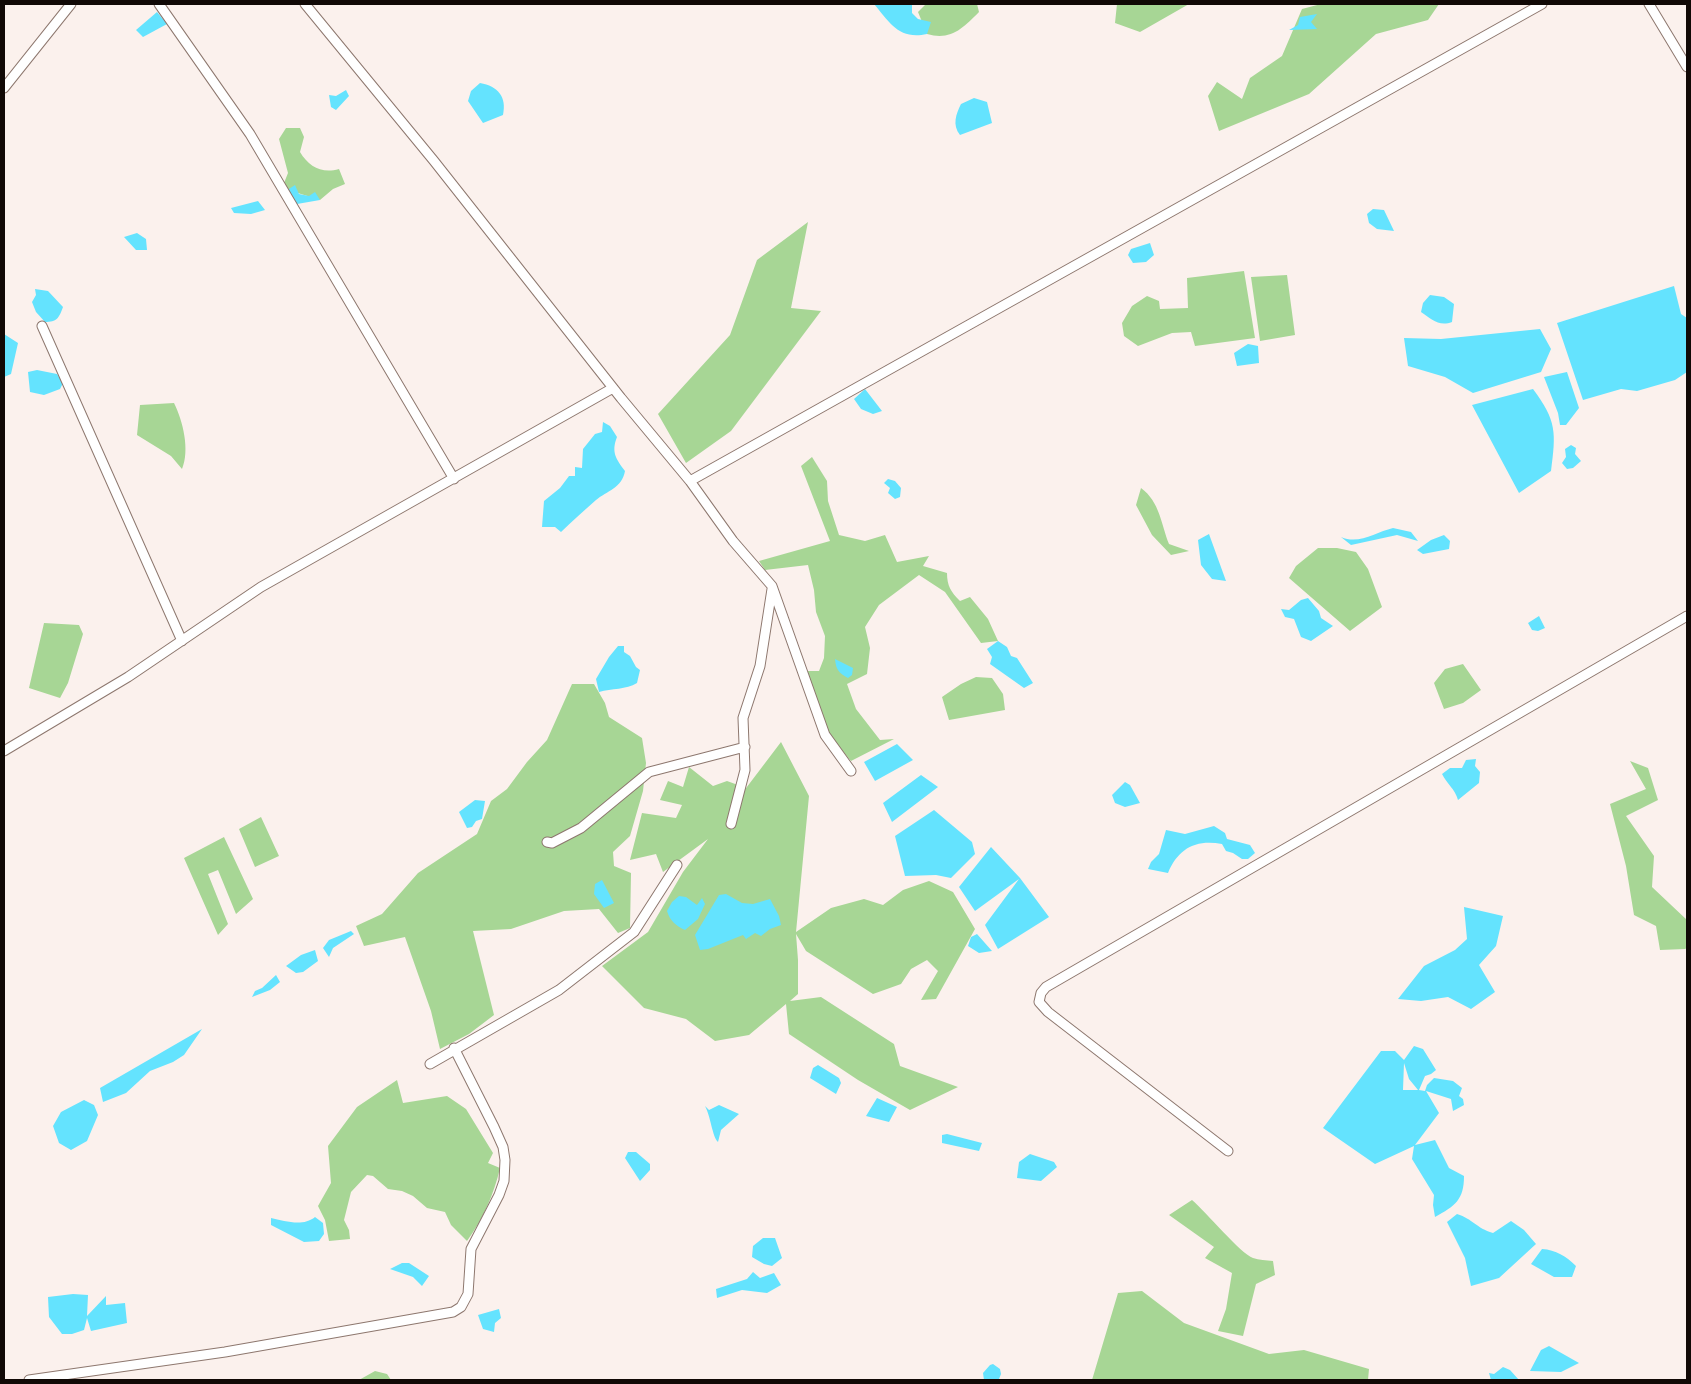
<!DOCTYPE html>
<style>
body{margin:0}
#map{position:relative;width:1691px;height:1384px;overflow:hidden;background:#fbf1ed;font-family:"Sofia Sans Condensed",sans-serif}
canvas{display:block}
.frame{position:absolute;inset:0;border:5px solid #110906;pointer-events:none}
</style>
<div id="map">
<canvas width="1691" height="1384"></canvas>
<div class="frame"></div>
</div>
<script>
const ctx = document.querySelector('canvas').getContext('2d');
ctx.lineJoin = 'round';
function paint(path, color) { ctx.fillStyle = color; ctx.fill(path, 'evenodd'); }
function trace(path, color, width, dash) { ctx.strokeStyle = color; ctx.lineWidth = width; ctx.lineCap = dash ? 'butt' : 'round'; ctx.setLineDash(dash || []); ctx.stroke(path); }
paint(new Path2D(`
 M926 4H977L979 12C963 28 951 41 927 34L918 12Z
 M1117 4H1189L1140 32 1115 23Z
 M1321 4H1439L1428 20 1376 34 1309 94 1219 131 1208 96 1217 82 1242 99 1250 78 1282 56 1302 9Z
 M286 128H300L304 137 300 152C309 167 322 174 339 169L345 184 333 189 320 200 282 188 288 173 279 139Z
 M808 222 791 308 821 311 731 431 686 463 658 414 730 335 757 260Z
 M1244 271 1255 338 1195 346 1191 332 1172 333 1138 346 1124 336 1122 323 1132 306 1147 296 1159 301 1160 309 1188 308 1187 278Z
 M1287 275 1295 335 1260 341 1251 277Z
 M174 403C183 421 190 450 182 469L171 456 137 435 140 405Z
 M812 457 827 481 828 501 839 535 865 541 885 535 897 562 929 556 923 566 947 573C947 586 951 592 960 601L970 597 988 619 998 641 981 643 945 592 919 575 879 605 865 627 870 648 867 674 847 684 856 709 880 740 894 739 851 761 823 728 806 671H819L824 658 825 636 816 612 814 590 808 565 765 570 759 561 830 541 801 466Z
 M1141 488C1160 502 1161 524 1169 544L1189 551 1171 555 1152 535 1136 505Z
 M1318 548H1337L1356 552 1368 569 1382 607 1350 631 1289 578 1296 566Z
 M44 623 79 625 83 634 68 683 60 698 29 688Z
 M1463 664 1481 690 1463 703 1444 709 1434 683 1445 669Z
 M976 677 992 678 1003 694 1005 710 949 720 942 697 961 684Z
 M572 684H594L605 703 609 717 642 738 646 763 643 791 630 836 613 852 614 866 631 873 630 928 618 933 599 909 564 911 511 929 473 931 494 1015 469 1034 440 1049 431 1011 405 937 364 946 356 926 382 914 418 873 477 834 491 801 507 789 527 762 547 740Z
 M781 742 809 796 796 932 831 908 864 899 883 905 903 890 929 881 953 892 975 929 936 999 921 1000 938 971 927 960 911 969 901 984 873 994 806 951 796 934 798 960V994L790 1001 821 997 894 1044 900 1066 958 1087 910 1110 858 1080 789 1034 786 1004 749 1035 715 1041 686 1019 644 1008 602 966 648 932 683 872 708 839 663 872 656 854 630 860 642 813 676 818 682 805 660 800 668 781 683 787 689 767 713 786 727 781 738 785 734 804Z
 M1630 761 1648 768 1658 800 1626 816 1654 856 1652 887 1687 920V948L1685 949 1660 950 1656 926 1634 915 1626 866 1610 804 1646 789Z
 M261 817 279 856 255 867 239 829Z
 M224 837 253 899 236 914 218 870 208 874 228 924 218 935 184 858Z
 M397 1080 403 1103 447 1096 466 1109 493 1153 488 1163 500 1168C494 1194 483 1219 467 1241L451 1225 445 1212 427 1208 413 1196 402 1191 388 1189 373 1176 367 1175 351 1192 344 1220 349 1230 350 1239 329 1241 325 1220 318 1206 331 1183 328 1146 357 1107Z
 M1192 1200C1206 1212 1241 1254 1253 1258 1259 1260 1266 1260 1273 1261L1275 1275 1256 1284 1243 1336 1218 1331 1226 1309 1232 1273 1205 1258 1214 1247 1169 1215Z
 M1142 1291 1184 1323 1269 1354 1304 1350 1369 1369 1368 1380H1092L1118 1293Z
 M375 1371 387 1374 391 1380H359Z`), '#a7d695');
paint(new Path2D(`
 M874 4H912V13L918 19 931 22 927 34C899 40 890 23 874 4Z
 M157 12 167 24 143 37 136 30Z
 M1317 14 1311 22 1317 29 1289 30 1298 25 1300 17Z
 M480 83C498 86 507 97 503 115L483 123 468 101 471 91Z
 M346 90 349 96 336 110 331 107 329 95 336 96Z
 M974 98 987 102 992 123 960 135C952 125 956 114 961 104Z
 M295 185 299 194 309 196 315 192 320 200 297 204 289 199V189Z
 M258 201 265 210 251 214 234 213 231 208Z
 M1373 209 1384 210 1394 231 1377 229 1369 223 1367 214Z
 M137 233 146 239 147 250H136L124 237Z
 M1150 243 1154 255 1146 262 1133 263 1128 255 1131 249Z
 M1674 286 1681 314 1687 318V372L1675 380 1637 391 1621 389 1583 400 1557 323Z
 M35 289 48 291 63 307C59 318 57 322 45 322L36 312 32 302 36 295Z
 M1430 295 1444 297 1454 304 1452 322C1439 327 1431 319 1421 312L1423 303Z
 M1540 329 1551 349 1541 372 1473 393 1445 377 1408 366 1404 338 1441 339Z
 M4 334 18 343 11 374 4 377Z
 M1248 344 1258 346 1259 363 1237 366 1234 353Z
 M37 370 57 374 63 383 60 389 44 395 30 392 28 372Z
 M1567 372 1579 408 1566 425H1560L1558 413 1544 377Z
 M865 389 882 411 873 414 861 409 854 399Z
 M1533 389C1557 421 1556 433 1551 471L1519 493 1472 405Z
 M603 422 610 426 617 437C611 452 616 459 625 471 622 488 607 491 596 500 584 511 572 521 561 532L555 527H542L544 501 560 488 569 476H575V467L582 468 583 449 595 434 602 432Z
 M1571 445 1576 448 1575 454 1581 461 1573 468 1567 469 1562 463 1566 457 1565 449Z
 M888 479 895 481 901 488 900 497 895 499 888 493 890 488 884 483Z
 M1393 528 1411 532 1418 541 1397 535 1351 545 1341 537C1359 545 1376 532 1393 528Z
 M1209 534 1226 581 1212 579 1201 565 1198 540Z
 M1444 535 1450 541 1449 549 1423 554 1417 550 1431 540Z
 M1308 598 1319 611 1321 618 1333 626 1311 641 1301 637 1294 619 1285 617 1281 609 1289 610 1301 600Z
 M1539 616 1545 628 1538 631 1532 630 1528 623Z
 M998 641 1007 647 1011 656 1017 658 1033 683 1024 688 990 664 992 657 987 649Z
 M618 646H624V652L630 656 636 667 640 670 637 683C626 690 612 688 599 692L596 679 609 657Z
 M835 659 853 668 852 675 848 678C839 673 836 670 835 659Z
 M897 744 913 760 875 781 864 762Z
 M1476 759 1475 766 1480 772 1479 783 1458 800C1455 789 1447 784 1442 774L1450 768H1462L1466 760Z
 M921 775 938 787 892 822 883 803Z
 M1125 782 1130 785 1140 803 1125 807 1115 803 1112 795Z
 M475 800 485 801 482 819 476 821 472 827 467 828 459 812Z
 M934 810 972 842 975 854 951 878 936 875 905 876 895 836Z
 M1214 826 1225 833 1227 839 1250 845 1255 853 1248 859H1242L1233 853 1226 851 1222 844C1195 839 1178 849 1168 873L1148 869 1151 862 1159 854 1166 830 1185 834Z
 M991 847 1020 878 1049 917 998 949 985 925 1019 879 975 911 959 887Z
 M602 880 614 903 604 908 594 894 595 884Z
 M726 894 742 903 753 904 770 899 779 916 781 925 770 929 761 936 755 933 746 939 743 935 708 949 700 950 695 935 719 895Z
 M679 896 686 897 697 905 702 898 705 904 698 919 685 930C676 926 670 921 667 911L672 902Z
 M1464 907 1503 916 1496 946 1479 965 1495 992 1471 1009 1448 997 1421 1001 1398 999 1424 966 1455 950 1467 939Z
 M351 931 354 934 333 948 329 957 323 948 329 940Z
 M977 934 992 951 979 953 968 946 971 937Z
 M315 950 318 961 303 972 296 973 286 966 301 955Z
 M276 975 280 982 270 990 252 997 255 991 262 988Z
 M202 1029 184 1055 173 1062 150 1071 126 1093 103 1102 100 1088Z
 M1414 1046 1423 1049 1436 1070 1431 1074 1425 1076 1419 1090 1425 1091 1427 1085 1434 1078 1453 1081 1462 1088 1459 1096 1463 1099 1464 1105 1453 1111 1451 1099 1426 1091 1439 1113 1415 1145 1435 1140 1449 1168 1464 1176C1464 1200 1455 1206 1435 1217L1433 1205 1434 1195 1412 1159 1414 1146 1375 1164 1323 1128 1381 1051H1395L1404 1060ZM1404 1063 1409 1079 1418 1090H1403Z
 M818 1065 839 1078 841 1083 836 1094 810 1078 813 1068Z
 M877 1098 897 1107 889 1122 866 1116Z
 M84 1100 94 1105 98 1115 87 1141 71 1150 59 1143 53 1126 61 1112Z
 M719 1105 739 1114 721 1130 718 1142C712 1136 711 1117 705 1106L709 1110Z
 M947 1134 982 1143 979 1151 942 1143V1135Z
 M628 1152H636L650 1164V1170L640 1181 625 1158Z
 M1030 1154 1054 1162 1057 1167 1041 1181 1017 1178 1019 1162Z
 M1457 1214C1473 1219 1476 1228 1493 1233L1511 1221 1524 1230 1536 1244 1499 1278 1471 1286 1465 1258 1447 1222Z
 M315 1217 323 1223 324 1234 319 1241 304 1242 271 1225V1218C285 1221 303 1227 315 1217Z
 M763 1238H775L782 1258 772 1266 764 1264 752 1257 753 1246Z
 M1542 1249C1556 1250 1566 1256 1576 1266L1572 1277H1554L1531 1264Z
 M402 1263H409L429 1276 422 1286 413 1277 390 1269Z
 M753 1272 760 1278 774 1273 781 1285 767 1293 742 1290 717 1298 716 1289 747 1279Z
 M73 1294 88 1295 87 1316 106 1296V1305L125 1303 127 1323 91 1331 87 1318 84 1330 72 1334H62L49 1317 48 1297Z
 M499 1309 501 1318 495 1323 494 1332 483 1329 478 1315Z
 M1549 1346 1579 1363 1561 1372 1530 1371 1541 1350Z
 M993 1364 1000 1369 1001 1374 999 1379 984 1380 983 1373 990 1365Z
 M1503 1367 1510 1370 1519 1380H1491L1489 1373 1494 1374Z`), '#64e3fe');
const minor = new Path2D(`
 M159 4 250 134 454 479
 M305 4 434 161 621 398 690 481 733 541 772 586 825 735 851 771
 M1649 4 1687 67
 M4 88 71 4
 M42 326 182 641
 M690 481 1542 4
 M4 751 128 677 261 587 613 388
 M731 824 745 770 743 718 760 666 772 589
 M547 842 552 843 581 828 649 772 745 747
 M430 1064 559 990 634 932 677 865
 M1228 1151 1048 1012 1039 1002 1041 993 1046 987 1687 616
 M29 1380 225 1352 453 1312 461 1307 468 1294 471 1249 499 1195 504 1181 505 1160 503 1147 494 1127 454 1048`);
trace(minor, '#8d776e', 11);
trace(minor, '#fff', 9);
</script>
